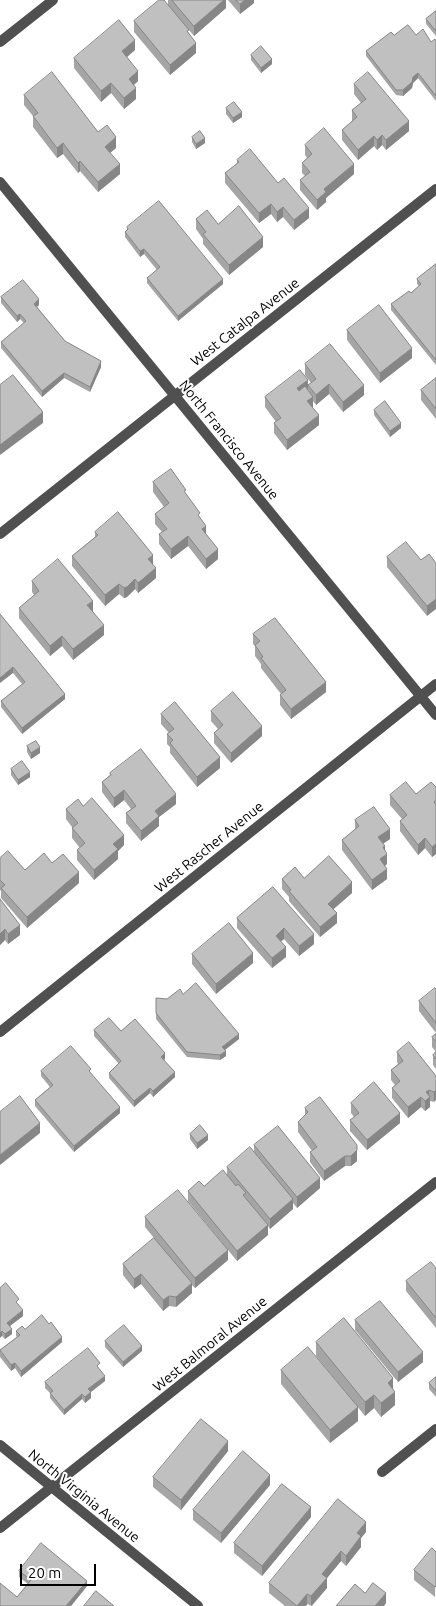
<!DOCTYPE html>
<style>
body{margin:0}
#map{position:relative;width:436px;height:1606px;overflow:hidden;background:#fff;font-family:Ubuntu,sans-serif}
canvas{display:block}
.scale{position:absolute;left:20px;top:1564px;width:76px;height:22px;box-sizing:border-box;border:2px solid #000;border-top:0;padding-left:6px;font-size:15px;line-height:18px;white-space:nowrap;color:#000;-webkit-text-stroke:4px #fff;paint-order:stroke}
</style>
<div id="map">
<canvas width="436" height="1606"></canvas>
<div class="scale">20 m</div>
</div>
<script>
const ctx = document.querySelector('canvas').getContext('2d');
ctx.lineJoin = 'round';
function trace(path, color, width, dash) { ctx.strokeStyle = color; ctx.lineWidth = width; ctx.lineCap = dash ? 'butt' : 'round'; ctx.setLineDash(dash || []); ctx.stroke(path); }
function paint(path, color) { ctx.fillStyle = color; ctx.fill(path, 'evenodd'); }
function label(font, color, halo, rows, align = 'center') {
  ctx.font = font + ' Ubuntu,sans-serif'; ctx.lineWidth = 4; ctx.setLineDash([]); ctx.textBaseline = 'middle'; ctx.strokeStyle = halo; ctx.fillStyle = color; for (const [text, x, y, turn = 0] of rows) {
    ctx.save(); ctx.translate(x, y); ctx.rotate((+turn || 0) * Math.PI / 180); ctx.textAlign = isNaN(turn) ? turn : align; if (halo) ctx.strokeText(text, 0, 0); ctx.fillText(text, 0, 0); ctx.restore();
  }
}
trace(new Path2D(`
 M382 1472 436 1429`), '#505050', 10);
trace(new Path2D(`
 M0 42 53 0
 M0 182 436 715
 M0 534 436 189
 M0 1032 436 684
 M0 1445 198 1606
 M0 1528 436 1182`), '#505050', 10);
paint(new Path2D(`
 M168 0H226V8L194 36 176 15 189 33 196 53 170 75 134 32V21L168 5Z
 M228 0H254V3L240 14Z
 M436 11V36L426 24V19Z
 M394 35H416L431 42 436 41V101L418 78 413 83 412 88 403 96 396 95 366 56V51Z
 M135 50 127 57 138 81 134 85 136 99 124 109 111 93 101 102 74 68V58Z
 M251 55 272 64 261 73 251 60Z
 M354 84 409 131 386 150 382 145 377 150 374 146 358 160 342 140V130L352 121V110L361 103 354 94Z
 M24 95 98 132 116 148 110 153 120 174 98 192 80 171 78 173 63 154 57 158 33 127V116L24 105Z
 M226 108 242 117 233 123 226 114Z
 M192 137 205 143 196 149 192 142Z
 M305 145 354 174 326 198V202L317 210 300 190V180L305 176 302 173V163L307 158 305 155Z
 M237 160 278 183 309 218 294 230 283 217 277 222 271 214 259 223 225 183V173L237 164Z
 M196 219 218 224 263 247 229 275 203 244V239L196 229Z
 M127 227 223 284 178 321 147 283V278L157 270 144 254 140 257 125 237V232L127 230Z
 M436 264V365L391 310V304L411 293 419 286 417 284V279Z
 M1 297 39 305 37 307 65 341 101 367 90 392 64 378 42 397 1 348V342L24 323 20 319 17 322 1 303Z
 M347 330 412 358 380 383 347 340Z
 M305 364 364 395 343 412 329 394 316 405 313 401 312 407 319 425 287 450 274 433V423L276 422 265 407V397L308 385 311 383 305 375Z
 M436 378V419L421 400V390Z
 M374 410 401 428 390 437 374 415Z
 M153 482 186 494 200 518 206 535 218 559 206 569 188 546 171 559 159 544V534L162 532 155 524V514L164 507 153 492Z
 M95 532 153 565 156 578 138 593 135 589 127 597 124 598 119 594 105 606 72 566V556L95 537Z
 M387 557 421 560 436 563 427 616 387 567Z
 M32 581 93 611 104 635 73 660 62 646 50 656 19 618V608L34 595 32 592Z
 M0 614 65 699 22 734 1 707V701L22 684 13 673Z
 M253 634 326 692 291 719 280 705V695L281 694 261 668V664L255 656V646L253 644Z
 M211 711 262 736 231 763 214 743V733L218 729 211 721Z
 M161 714 220 768 197 787 170 753V747L167 744V734L169 733 161 724Z
 M27 746 40 753 31 759 27 752Z
 M11 769 30 777 18 785 11 775Z
 M110 773 176 804 159 817V826L141 841 126 823V813L131 809 124 800 114 808 102 792V782L110 775Z
 M436 787V854L432 857 425 848 418 855 400 831V821L402 819 390 805V795L416 794Z
 M83 806 124 845 118 851V859L94 880 77 860V850L80 848 72 838V827L66 819V809Z
 M355 820 390 839 383 844 387 864 385 866 387 879 372 890 342 850V840L355 830Z
 M0 858 25 870 52 863 79 883 27 928 1 898V891L0 890Z
 M304 878 352 893 333 909 337 923 320 937 289 901V897L282 889V879Z
 M273 887 314 944 299 956 284 939 281 941 286 957 272 968 237 928V918Z
 M0 899 20 935 8 944 5 940 0 945Z
 M192 954 253 963 216 994 192 964Z
 M436 990V1033L419 1011V1001Z
 M183 994 239 1039 225 1050 226 1056 220 1060 187 1057 156 1019V998L167 999Z
 M94 1030 121 1031 165 1059 164 1060 175 1077 153 1097 150 1093 134 1107 109 1078V1073L119 1064 94 1036Z
 M436 1034V1069L433 1065V1055L436 1052 432 1047V1037Z
 M397 1052 436 1076 434 1102 430 1101V1107L425 1111 421 1107 408 1118 392 1098V1088L395 1085 391 1080V1070L398 1064 397 1062Z
 M41 1071 91 1074 120 1113 74 1152 35 1106V1100L50 1087 41 1076Z
 M351 1103 400 1123 367 1150 350 1131V1120L354 1117 351 1113Z
 M305 1108 357 1161 351 1166H345L324 1181 310 1162V1152L312 1151 298 1132V1122L305 1115Z
 M190 1134 208 1140 197 1149 190 1139Z
 M254 1145 320 1188 297 1208 293 1203V1209L270 1229 268 1226V1235L237 1261 188 1201V1191L204 1186 227 1175V1167L254 1153Z
 M145 1217 228 1260 195 1288 192 1285V1293L176 1307 169 1306 163 1311 141 1284 134 1289 123 1275V1264L154 1238 145 1227Z
 M436 1268V1328L406 1291V1281Z
 M0 1288 19 1305 23 1316 10 1326 12 1334 5 1339 2 1336Z
 M355 1320 423 1362 398 1382 355 1330Z
 M49 1324 62 1342 21 1377 15 1368 11 1371 0 1357V1350L17 1337 16 1336V1331Z
 M105 1341 142 1351 123 1367 105 1347Z
 M316 1342 393 1389 395 1405 381 1417 374 1408 365 1416 316 1356Z
 M100 1369 105 1381 91 1392V1398L85 1403 82 1399 64 1415 50 1398V1393L45 1388V1382Z
 M281 1370 358 1421 330 1443 281 1384Z
 M436 1377V1397L429 1389V1383Z
 M228 1451 181 1510 153 1487V1477Z
 M270 1485 221 1543 193 1520V1510Z
 M311 1517 262 1576 234 1553V1543Z
 M366 1532 361 1538V1547L346 1566 341 1561 327 1578V1588L312 1606 307 1604 306 1606H285L269 1593V1583Z
 M436 1552 435 1597 414 1580V1570Z
 M19 1571 87 1586 71 1606H0L17 1597 28 1584 19 1577Z`), '#a5a5a5');
paint(new Path2D(`
 M224 0H226V8L194 36V26Z
 M245 0H254V3L240 14V4Z
 M135 40V50L122 61V51Z
 M196 43V53L170 75V65Z
 M272 59V64L261 73V68Z
 M138 71V81L129 89V79Z
 M418 73V78L413 83 412 88 403 96V90L413 77Z
 M111 83V93L101 102V91Z
 M136 88V99L124 109V98Z
 M242 112V117L233 123V118Z
 M409 121V131L386 150V140Z
 M382 135V145L377 150V140Z
 M374 136V146L358 160V150Z
 M116 137V148L105 157V147Z
 M205 138V143L196 149V144Z
 M63 143V154L57 158V148Z
 M80 161V171L78 173V163Z
 M120 164V174L98 192V182Z
 M354 164V174L326 198V202L317 210V200L324 189Z
 M271 204V214L259 223V213Z
 M283 207V217L277 222V212Z
 M309 208V218L294 230V220Z
 M263 237V247L229 275V265Z
 M144 249V254L140 257V251Z
 M223 279V284L178 321V316Z
 M39 299V305L34 309V304Z
 M20 314V319L17 322V316Z
 M412 348V358L380 383V373Z
 M101 361V367L90 392V387Z
 M64 373V378L42 397V391Z
 M308 380V390L297 399V388Z
 M329 384V394L316 405V395Z
 M364 385V395L343 412V402Z
 M313 397V407L307 411V401Z
 M43 412V423L0 455V445Z
 M319 415V425L287 450V440Z
 M401 423V428L390 437V431Z
 M206 526V536L202 529Z
 M188 536V546L171 559V549Z
 M218 549V559L206 569V559Z
 M153 555V565L148 559Z
 M156 568V578L138 593V583Z
 M135 579V589L127 597 124 598V588Z
 M119 584V594L105 606V595Z
 M436 599V609L427 616V606Z
 M93 601V611L87 615V605Z
 M104 625V635L73 660V649Z
 M62 636V646L50 656V646Z
 M13 667V673L0 683V678Z
 M326 682V692L291 719V709Z
 M65 694V699L22 734V728Z
 M262 726V736L231 763V753Z
 M40 747V753L31 759V753Z
 M220 757V768L197 787V777Z
 M30 772V777L18 785V780Z
 M124 790V800L114 808V798Z
 M176 794V804L159 817V826L141 841V831L155 811Z
 M390 829V839L378 847V837Z
 M124 835V845L118 851V859L94 880V870L113 844Z
 M425 838V848L418 855V845Z
 M436 844V854L432 857V847Z
 M385 846V856L387 854V864L380 869V859L383 847Z
 M387 869V879L372 890V880Z
 M79 872V883L27 928V917Z
 M352 882V893L328 914V904Z
 M337 913V923L320 937V927Z
 M20 925V935L8 944V934Z
 M284 928V939L276 946V936Z
 M5 929V940L0 945V934Z
 M314 934V944L299 956V946Z
 M286 947V957L272 968V958Z
 M253 953V963L216 994V984Z
 M239 1034V1039L222 1052V1047Z
 M226 1051V1056L220 1060V1055Z
 M165 1053V1059L161 1062V1057Z
 M175 1072V1077L153 1097V1091Z
 M150 1088V1093L134 1107V1101Z
 M429 1090V1098L430 1097V1107L425 1111V1101L426 1092Z
 M436 1090V1100L434 1102V1092Z
 M421 1097V1107L408 1118V1107Z
 M120 1107V1113L74 1152V1146Z
 M400 1113V1123L367 1150V1140Z
 M40 1123V1133L0 1165V1155Z
 M208 1135V1140L197 1149V1143Z
 M357 1150V1161L351 1166V1156Z
 M345 1156V1166L324 1181V1171Z
 M320 1178V1188L297 1208V1197Z
 M293 1199V1209L270 1229V1219Z
 M268 1225V1235L237 1261V1251Z
 M228 1250V1260L195 1288V1278Z
 M141 1274V1284L134 1289V1279Z
 M192 1283V1293L176 1307V1297Z
 M169 1296V1306L163 1311V1300Z
 M23 1310V1316L7 1328V1323Z
 M12 1329V1334L5 1339V1334Z
 M2 1331V1336L0 1338V1333Z
 M62 1337V1342L21 1377V1371Z
 M142 1346V1351L123 1367V1362Z
 M423 1352V1362L398 1382V1372Z
 M15 1363V1368L11 1371V1365Z
 M105 1376V1381L88 1394V1389Z
 M393 1378V1392L388 1383Z
 M91 1392V1398L85 1403V1397Z
 M395 1392V1405L381 1417V1403Z
 M82 1394V1399L64 1415V1410Z
 M374 1395V1408L365 1416V1402Z
 M358 1407V1421L330 1443V1430Z
 M228 1441V1451L181 1510V1500Z
 M270 1475V1485L221 1543V1533Z
 M311 1507V1517L262 1576V1566Z
 M366 1522V1532L361 1538V1547L346 1566V1556L357 1533Z
 M341 1551V1561L327 1578V1588L311 1606V1596L322 1574Z
 M87 1581V1586L71 1606H66Z
 M386 1593V1603L384 1606H375Z
 M307 1594V1604L306 1606H297Z`), '#868686');
const building = new Path2D(`
 M159 0H164L189 30 187 31 196 43 170 65 134 21Z
 M172 0H224L194 26Z
 M236 0H245L240 4Z
 M436 11V31L426 19Z
 M119 20 135 40 122 51 138 71 129 79 136 88 124 98 111 83 101 91 74 58Z
 M408 25 416 35 423 29 431 42 435 39 436 41V96L418 73 413 77 412 82 403 90H396L366 51 391 32 394 35Z
 M261 46 272 59 261 68 251 55Z
 M52 72 98 132 107 125 116 137 105 147 120 164 98 182 80 161 78 163 63 143 57 148 33 116 38 113 24 95Z
 M368 72 409 121 386 140 382 135 377 140 374 136 358 150 342 130 357 117 352 110 366 99 354 84Z
 M234 102 242 112 233 118 226 108Z
 M324 128 354 164 324 189 326 192 317 200 300 180 310 172 302 163 312 154 305 145Z
 M200 131 205 138 196 144 192 137Z
 M250 149 278 183 284 178 309 208 294 220 283 207 277 212 271 204 259 213 225 173 239 162 237 160Z
 M159 201 223 279 178 316 147 278 160 267 144 249 140 251 125 232 128 229 127 227Z
 M239 206 263 237 229 265 203 234 206 232 196 219 207 210 218 224Z
 M436 264V360L391 304 409 291 411 293 421 284 417 279Z
 M23 280 39 299 34 304 65 341 101 361 90 387 64 373 42 391 1 342 26 321 20 314 17 316 1 297Z
 M379 305 412 348 380 373 347 330Z
 M330 344 364 385 343 402 329 384 316 395 308 385 316 379 305 364Z
 M300 370 308 380 297 388 299 391 305 386 313 397 307 401 319 415 287 440 274 423 281 418 265 397Z
 M13 375 43 412 0 445V385Z
 M436 378V409L421 390Z
 M385 401 401 423 390 431 374 410Z
 M171 469 186 490 184 491 200 513 198 515 206 526 202 529 218 549 206 559 188 536 171 549 159 534 167 529 155 514 169 503 153 482Z
 M118 512 153 555 148 559 156 568 138 583 135 579 127 587 124 588 119 584 105 595 72 556 98 535 95 532Z
 M406 542 421 560 429 554 436 563V599L427 606 387 557Z
 M58 559 93 601 87 605 104 625 73 649 62 636 50 646 19 608 39 591 32 581Z
 M0 614 65 694 22 728 1 701 25 682 13 667 0 678Z
 M275 618 326 682 291 709 280 695 286 690 261 658 263 657 255 645 260 641 253 634Z
 M233 692 262 726 231 753 214 733 223 725 211 711Z
 M175 702 220 757 197 777 170 743 173 740 167 734 174 729 161 714Z
 M36 741 40 747 31 753 27 746Z
 M141 749 176 794 155 811 159 816 141 831 126 813 136 806 124 790 114 798 102 782 111 775 110 773Z
 M22 761 30 772 18 780 11 769Z
 M406 782 416 794 431 782 436 787V800L434 802 436 805V844L432 847 425 838 418 845 400 821 407 815 390 795Z
 M92 798 124 835 113 844 118 849 94 870 77 850 85 843 72 828 78 823 66 809 78 799 83 806Z
 M374 807 390 829 378 837 385 846 383 847 387 854 380 859 387 869 372 880 342 840 359 826 355 820Z
 M8 851 25 870 44 853 52 863 63 854 79 872 27 917 1 888 5 885 0 880V858Z
 M329 856 352 882 328 904 337 913 320 927 289 891 291 890 282 879 295 867 304 878Z
 M273 887 314 934 299 946 284 928 276 936 286 947 272 958 237 918Z
 M0 899 20 925 8 934 5 929 0 934Z
 M229 923 253 953 216 984 192 954Z
 M196 983 239 1034 222 1047 226 1051 220 1055 187 1052 156 1013V998L167 999 180 989 183 994Z
 M435 988 436 990V1023L419 1001Z
 M109 1018 121 1031 135 1019 165 1053 161 1057 175 1072 153 1091 150 1088 134 1101 109 1073 121 1061 94 1030Z
 M436 1034V1042L432 1037Z
 M409 1042 436 1076V1090L434 1092 429 1090 426 1092 430 1097 425 1101 421 1097 408 1107 392 1088 400 1081 391 1070 403 1061 397 1052Z
 M71 1046 91 1069 89 1071 120 1107 74 1146 35 1100 53 1085 41 1071Z
 M436 1052V1059L433 1055Z
 M374 1082 400 1113 367 1140 350 1120 359 1113 351 1103Z
 M20 1096 40 1123 0 1155V1112Z
 M320 1097 357 1145V1150L351 1156H345L324 1171 310 1152 317 1147 298 1122 308 1112 305 1108Z
 M200 1125 208 1135 197 1143 190 1134Z
 M278 1126 320 1178 297 1197 254 1145Z
 M250 1147 293 1199 270 1219 227 1167Z
 M223 1170 236 1186 238 1184 246 1193 243 1195 268 1225 237 1251 188 1191 199 1181 204 1186Z
 M178 1190 228 1250 195 1278 145 1217Z
 M154 1238 192 1283 176 1297 169 1296 163 1300 141 1274 134 1279 123 1264Z
 M431 1262 436 1268V1318L406 1281Z
 M6 1283 19 1299 16 1302 23 1310 7 1323 12 1329 5 1334 2 1331 0 1333V1288Z
 M380 1301 423 1352 398 1372 355 1320Z
 M42 1315 49 1324 51 1322 62 1337 21 1371 15 1363 11 1365 0 1350 20 1335 16 1331 22 1326 25 1329Z
 M344 1318 393 1378 388 1383 395 1392 381 1403 374 1395 365 1402 316 1342Z
 M124 1325 142 1346 123 1362 105 1341Z
 M308 1347 358 1407 330 1430 281 1370Z
 M88 1348 100 1363 97 1366 105 1376 88 1389 91 1392 85 1397 82 1394 64 1410 50 1393 53 1391 45 1382Z
 M436 1377V1391L429 1383Z
 M201 1419 228 1441 181 1500 153 1477Z
 M243 1451 270 1475 221 1533 193 1510Z
 M282 1484 311 1507 262 1566 234 1543Z
 M338 1499 366 1522 357 1533 361 1536 346 1556 341 1551 322 1574 327 1578 311 1596 307 1594 297 1606 269 1583Z
 M41 1543 87 1581 66 1606H0V1583L17 1597 31 1580 19 1571Z
 M432 1548 436 1552V1586L435 1587 414 1570Z
 M373 1583 386 1593 375 1606H336L355 1584 365 1593Z
 M96 1591 114 1606H84Z`);
paint(building, '#c0c0c0');
trace(building, '#868686', 1);
label('14px', '#000', '#fff', [
 ["West Catalpa Avenue",245,322,-38],
 ["North Francisco Avenue",229,440,51],
 ["West Rascher Avenue",209,847,-39],
 ["West Balmoral Avenue",210,1344,-39],
 ["North Virginia Avenue",84,1496,39]
]);
</script>
